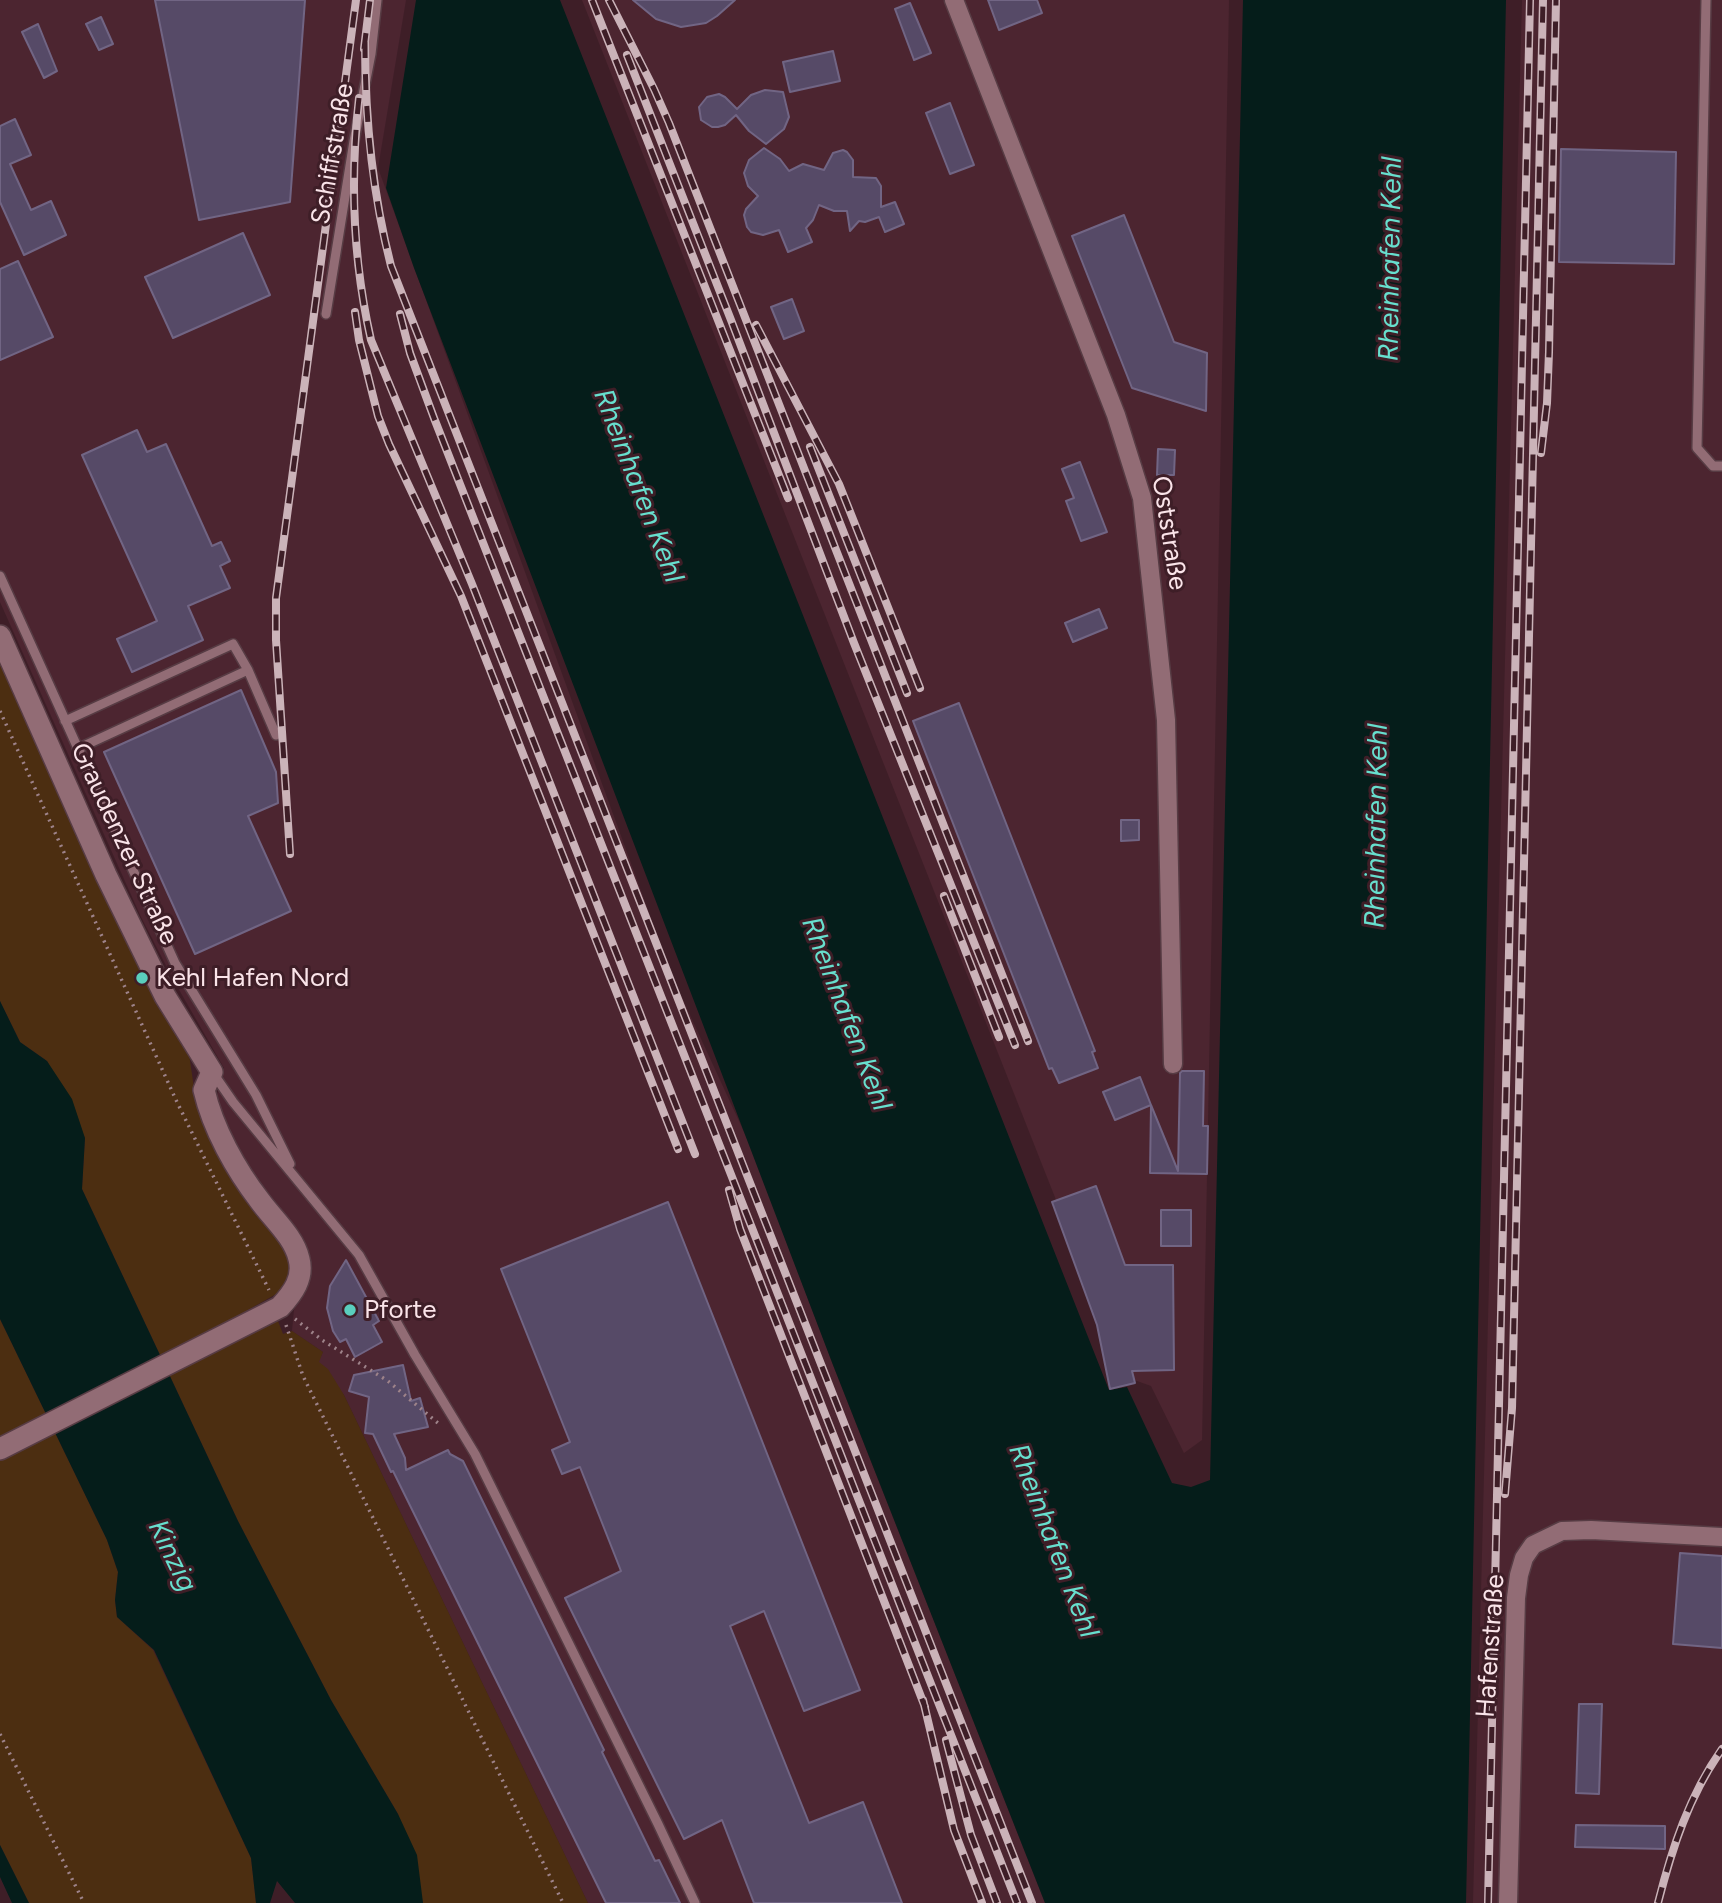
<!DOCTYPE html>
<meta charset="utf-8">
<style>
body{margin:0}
canvas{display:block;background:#3e1e27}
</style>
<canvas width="1722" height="1903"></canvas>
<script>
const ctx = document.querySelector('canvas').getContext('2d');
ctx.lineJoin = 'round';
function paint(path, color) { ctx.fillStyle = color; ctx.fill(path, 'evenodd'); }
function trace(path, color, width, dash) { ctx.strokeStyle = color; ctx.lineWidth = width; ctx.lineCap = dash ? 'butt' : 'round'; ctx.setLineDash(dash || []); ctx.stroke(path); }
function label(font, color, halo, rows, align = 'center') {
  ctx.font = font + ' Figtree,sans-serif'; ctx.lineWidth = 6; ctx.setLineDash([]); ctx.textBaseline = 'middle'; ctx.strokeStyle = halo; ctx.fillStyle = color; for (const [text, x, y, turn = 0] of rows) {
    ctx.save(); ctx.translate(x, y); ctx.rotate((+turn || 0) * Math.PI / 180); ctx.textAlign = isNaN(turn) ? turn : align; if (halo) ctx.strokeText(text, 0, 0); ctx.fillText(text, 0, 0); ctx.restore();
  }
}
paint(new Path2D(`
 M0 0H406L378 168 672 976 750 1145 833 1365 1045 1903H588L344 1395 318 1362 323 1352 292 1331 294 1310 307 1286 308 1264 242 1163 215 1103 224 1068 174 981 141 917 0 602Z
 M582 0H1229L1202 1440 1184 1453 1151 1386 1126 1377Z
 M1522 0H1722V1903H1473Z`), '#4c2530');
paint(new Path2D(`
 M0 658 130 950 158 1007 189 1054 195 1095 223 1159 241 1193 262 1221 282 1243 289 1254 291 1268 287 1288 237 1316 247 1336 278 1321 283 1334 292 1331 323 1352 319 1362 328 1369 344 1395 588 1903H423L398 1814 331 1700 238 1521 82 1189 85 1138 47 1061 20 1042 0 1001Z
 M0 1319 107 1540 118 1572 115 1600 117 1617 153 1650 251 1858 256 1903H29L0 1845Z`), '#4c2e11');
paint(new Path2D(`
 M416 0H560L1109 1390 1127 1387 1172 1483 1191 1487 1210 1480 1243 0H1506L1466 1903H1045L833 1365 414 268 386 188Z
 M0 1001 20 1042 47 1061 72 1099 85 1138 82 1189 238 1521 331 1700 398 1814 417 1855 423 1903H295L277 1881 270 1903H256L251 1858 154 1650 117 1617 115 1600 118 1572 107 1540 0 1319Z
 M0 1845 29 1903H12L0 1877Z`), '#051d1a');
const building = new Path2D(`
 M155 0H305L290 202 199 220Z
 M633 0H735L717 16 706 23 681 27 656 19Z
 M988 0H1037L1042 13 999 30Z
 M910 3 931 53 914 60 895 9Z
 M101 17 113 44 99 50 86 24Z
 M38 24 57 71 44 78 22 32Z
 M833 51 840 81 790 92 783 62Z
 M765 90 783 92 789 117 784 129 766 144 749 131 736 115 725 125 718 127H712L701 120 699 107 707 97 719 94 725 97 737 109 751 95Z
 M950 103 974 165 950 174 926 113Z
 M15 119 31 155 10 164 31 210 51 201 66 235 24 255 0 202V126Z
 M764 148 780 159 789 171 803 164 824 170 833 153 843 150 847 152 853 160V177L876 178 881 186V207L895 202 904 224 885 232 879 217 865 222 859 221 850 231 847 211H834L819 205 813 220 806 228 812 242 788 252 779 230 763 235 751 232 747 227 744 215 746 209 758 196 748 186 744 173 749 160Z
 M1561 149 1676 152 1674 264 1559 262Z
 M1124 215 1174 342 1207 353 1206 411 1132 388 1072 236Z
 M243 233 270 295 173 338 145 277Z
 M18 261 53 337 0 360V269Z
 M792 299 804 331 784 339 771 307Z
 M137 430 147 452 166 444 212 546 221 542 230 561 220 566 230 588 188 606 203 640 132 672 117 639 157 621 82 455Z
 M1158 449 1175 450 1174 475H1157Z
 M1080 462 1107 532 1081 541 1066 501 1074 498 1062 469Z
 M1099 609 1107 628 1073 642 1065 623Z
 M241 690 276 772 278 803 248 816 291 911 195 954 104 752Z
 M959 703 1095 1051 1092 1052 1098 1068 1059 1083 1052 1068 1049 1069 913 721Z
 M1121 820H1139V840L1121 841Z
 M1182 1071H1204L1203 1126H1208L1207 1174 1150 1173 1151 1105 1178 1171 1180 1073Z
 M1140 1077 1151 1105 1115 1120 1103 1092Z
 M1096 1186 1125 1265H1173L1174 1370 1132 1371 1135 1383 1110 1389 1097 1325 1052 1202Z
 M668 1202 860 1690 804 1711 764 1611 730 1626 809 1823 863 1802 902 1903H754L722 1820 684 1839 565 1598 621 1571 580 1467 562 1474 552 1450 570 1442 501 1269Z
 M1161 1210H1191V1246H1161Z
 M346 1260 379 1321 373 1325 382 1342 355 1357 346 1339 340 1342 333 1331 327 1308 330 1286Z
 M403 1365 411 1401 420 1398 428 1427 394 1434 405 1458 406 1470 448 1450 450 1454 463 1461 604 1750 602 1752 655 1861 659 1860 680 1903H606L393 1471 391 1472 373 1434 365 1433 369 1397 349 1391 354 1375Z
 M1680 1553 1722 1556V1648L1673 1644Z
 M1579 1704H1602L1599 1794 1576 1793Z
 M1576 1825 1665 1826V1849L1575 1847Z`);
paint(building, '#564a67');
trace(building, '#716584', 2);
const service = new Path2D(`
 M1706 0 1697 448 1713 466H1722
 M326 314 354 141 371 54 377 0
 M0 576 175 963 256 1095 290 1164
 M65 721 233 644 248 670 276 735
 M77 749 248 670
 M213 1073 233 1102 359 1255 415 1355 475 1454 658 1824 695 1903`);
const minor = new Path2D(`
 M954 0 1116 415 1142 498 1166 720 1173 1064
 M1508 1903 1516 1598 1519 1575 1524 1558 1533 1545 1562 1531 1591 1530 1722 1537`);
const tertiary = new Path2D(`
 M0 636 106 875 165 996 212 1072 204 1090C213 1129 236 1170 260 1201 273 1219 294 1237 299 1259 304 1278 293 1293 280 1307L0 1449`);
trace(service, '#573c44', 12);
trace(minor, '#573c44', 21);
trace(tertiary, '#573c44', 24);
trace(new Path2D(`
 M0 711 176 1100 269 1290
 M295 1319 322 1340 388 1381 439 1424
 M286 1325 303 1376 563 1903
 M0 1734 84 1903`), '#9e838a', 3.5, [2, 5]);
trace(service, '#926c75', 9);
trace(minor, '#926c75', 18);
trace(tertiary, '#926c75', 21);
const rail = new Path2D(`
 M592 0 788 498
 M609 0 654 89 669 123 1028 1041
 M365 42C365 118 372 192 391 266L1032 1903
 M364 49 370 0
 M627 55 731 320 854 643 1015 1045
 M359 98C350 178 353 261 371 340L472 584 695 1154
 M355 312 359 340 378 416 389 444 461 596 678 1149
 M400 314 410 353 434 418 1017 1903
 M756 325 839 484 920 688
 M810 447 907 693
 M1541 453 1547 403 1549 352 1556 0
 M290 854 276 640V598L356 0
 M944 896 999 1037
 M729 1190 740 1229 925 1707
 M1505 1494 1512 1408 1543 0
 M923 1700 954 1830 982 1903
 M946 1740 971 1835 997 1903
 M1488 1903 1530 0
 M1658 1903C1672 1848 1689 1796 1722 1749`);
trace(rail, '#cbb3b9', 8);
trace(rail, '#3e1e27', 5, [16]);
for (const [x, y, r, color] of [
 [142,978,7,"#5acebd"],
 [350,1310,7,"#5acebd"]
]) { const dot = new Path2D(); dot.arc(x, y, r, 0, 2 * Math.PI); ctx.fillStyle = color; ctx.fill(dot); trace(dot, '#3e1e27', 2.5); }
label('26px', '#fae4e9', '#3e1e27', [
 ["Schiffstraße",333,154,-80],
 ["Oststraße",1169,533,81],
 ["Graudenzer Straße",124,844,65],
 ["Hafenstraße",1491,1646,-86]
]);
label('26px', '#fae4e9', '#3e1e27', [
 ["Kehl Hafen Nord",156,978],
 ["Pforte",364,1310]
], 'left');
label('italic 28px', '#67dfce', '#3e1e27', [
 ["Rheinhafen Kehl",1391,259,-89],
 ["Rheinhafen Kehl",638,486,69],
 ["Rheinhafen Kehl",1377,826,-89],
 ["Rheinhafen Kehl",846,1014,69],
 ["Rheinhafen Kehl",1053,1541,69],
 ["Kinzig",172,1556,64]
]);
</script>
